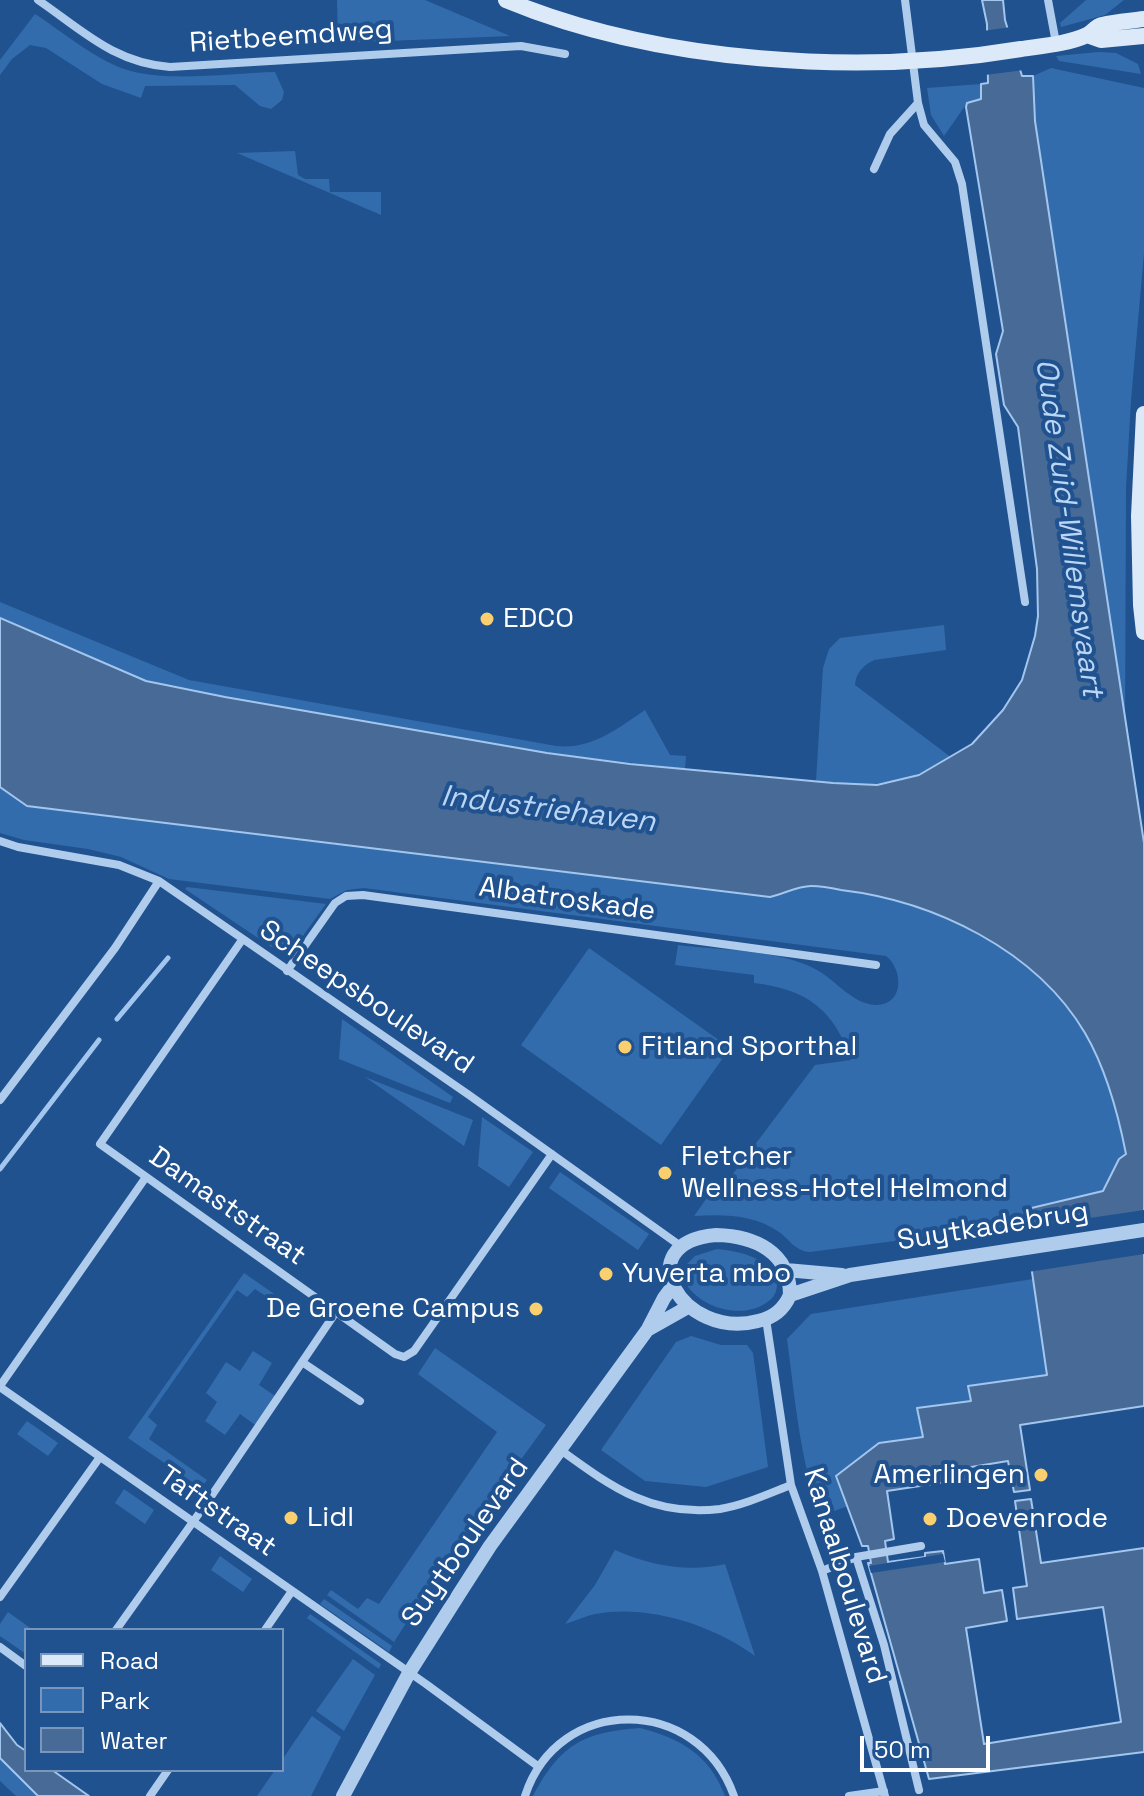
<!DOCTYPE html>
<style>
body{margin:0}
#map{position:relative;width:1144px;height:1796px;overflow:hidden;background:#20528f;font-family:"Space Grotesk",sans-serif}
canvas{display:block}
.legend{position:absolute;left:24px;top:1628px;width:260px;height:144px;box-sizing:border-box;background:#20528f;border:2px solid #7997bc;margin:0;padding:10px 14px;list-style:none;font-size:24px;color:#fff}
.legend li{display:flex;align-items:center;gap:16px;height:40px}
.legend b{width:40px;border:2px solid #7997bc}
.scale{position:absolute;left:860px;top:1736px;width:130px;height:36px;box-sizing:border-box;border:4px solid #fff;border-top:0;padding-left:10px;font-size:24px;line-height:28px;white-space:nowrap;color:#fff;-webkit-text-stroke:6px #20528f;paint-order:stroke}
</style>
<div id="map">
<canvas width="1144" height="1796"></canvas>
<ul class="legend">
<li><b style="height:10px;background:#dbe9f9"></b>Road</li>
<li><b style="height:22px;background:#336cac"></b>Park</li>
<li><b style="height:22px;background:#486a96"></b>Water</li>
</ul>
<div class="scale">50 m</div>
</div>
<script>
const ctx = document.querySelector('canvas').getContext('2d');
ctx.lineJoin = 'round';
function paint(path, color) { ctx.fillStyle = color; ctx.fill(path, 'evenodd'); }
function trace(path, color, width, dash) { ctx.strokeStyle = color; ctx.lineWidth = width; ctx.lineCap = dash ? 'butt' : 'round'; ctx.setLineDash(dash || []); ctx.stroke(path); }
function label(font, color, halo, rows, align = 'center') {
  ctx.font = font + ' "Space Grotesk",sans-serif'; ctx.lineWidth = 8; ctx.setLineDash([]); ctx.textBaseline = 'middle'; ctx.strokeStyle = halo; ctx.fillStyle = color; for (const [text, x, y, turn = 0] of rows) {
    ctx.save(); ctx.translate(x, y); ctx.rotate((+turn || 0) * Math.PI / 180); ctx.textAlign = isNaN(turn) ? turn : align; if (halo) ctx.strokeText(text, 0, 0); ctx.fillText(text, 0, 0); ctx.restore();
  }
}
paint(new Path2D(`
 M337 0H425L510 36 338 43Z
 M1086 0H1124L1105 15 1061 27 1060 23Z
 M35 14C63 32 99 63 131 71 171 82 233 73 275 72L284 92 282 100 271 109 260 106 235 85 145 86 141 98 102 84 46 48 30 45 12 59 0 75V60Z
 M1099 52 1116 53 1138 64 1141 74 1059 61 1056 56Z
 M1051 68 1144 88V253L1131 400 1126 488 1125 731 1035 121 1033 76Z
 M981 84V99L967 103 944 136 931 115 927 88Z
 M295 151 298 175 305 179H329L330 192H381V215L237 153Z
 M0 602 189 680 556 746C591 750 617 729 645 710L670 755 686 756 685 769 547 753 225 697 146 681 0 618Z
 M944 625 946 650 874 660C863 666 856 672 855 685L952 758C904 785 870 789 816 781L823 668 829 649 840 638Z
 M0 787 28 806 770 897C783 894 798 886 811 886 821 886 832 888 841 890 933 901 1036 950 1085 1033 1106 1069 1118 1113 1126 1154L1119 1159 1103 1191 1023 1210 1025 1224 810 1252C795 1251 790 1240 779 1232 754 1214 722 1214 694 1216L716 1185 723 1187 815 1065 851 1060C834 1009 806 989 754 983V975L675 965 678 945C718 950 783 950 817 970 835 980 853 1004 875 1005 904 1006 904 970 886 956L364 888 347 890 330 899 169 879 121 857 88 849 24 840 0 833Z
 M187 887 326 904 297 944 291 948 276 950 185 889Z
 M589 948 730 1048 661 1145 521 1045Z
 M342 1019 453 1097 450 1103 339 1059Z
 M365 1077 473 1120 464 1146Z
 M482 1117 533 1152 509 1187 478 1166Z
 M560 1172 649 1234 638 1250 549 1188Z
 M717 1249C738 1251 774 1258 777 1284 777 1290 775 1296 770 1300 745 1322 697 1308 684 1280L685 1266 695 1256Z
 M244 1273 303 1314 300 1319 255 1289 247 1297 237 1290 148 1417 157 1425 149 1439 207 1480 201 1488 128 1438Z
 M1033 1279 1047 1375 969 1386 971 1401 917 1408 924 1437 879 1443 836 1476 848 1506 820 1516C800 1459 795 1399 787 1339L811 1314Z
 M691 1336 721 1345H747L753 1353 768 1467 706 1487 645 1481 601 1450 676 1342Z
 M435 1348 546 1425 433 1581 394 1642 327 1595 331 1590 358 1609 367 1598 379 1604 497 1432 418 1374Z
 M253 1351 272 1363 259 1385 278 1398 258 1427 240 1414 225 1435 205 1421 217 1402 206 1393 226 1362 240 1371Z
 M27 1421 58 1443 48 1456 17 1434Z
 M124 1489 154 1510 145 1524 115 1503Z
 M242 1525 274 1547 266 1559 234 1536Z
 M615 1550C648 1565 689 1573 725 1564L755 1656C713 1625 648 1604 595 1614 585 1616 575 1621 565 1624L595 1585Z
 M220 1556 252 1579 243 1592 211 1570Z
 M324 1599 392 1646 389 1652 320 1604Z
 M8 1612 33 1630H26V1654L0 1636V1624Z
 M310 1614 381 1664 379 1669 307 1618Z
 M353 1659 375 1675 344 1731 316 1711Z
 M312 1716 341 1737 311 1796H257L275 1770H282V1760Z
 M640 1728C681 1739 709 1754 725 1796H533C560 1745 583 1732 640 1728Z
 M0 1758 38 1796H16L0 1781Z`), '#336cac');
const water = new Path2D(`
 M982 0H1003L1005 20 1022 76H1033L1035 121 1144 843V1406L1020 1425 1030 1490 1014 1492 1008 1461 965 1468 966 1479 887 1491 894 1539 885 1541 888 1562 925 1557V1553L943 1551 945 1564 979 1559 984 1593 1002 1590 1007 1621 966 1628 984 1744 1121 1722 1103 1607 1017 1619 1013 1588 1027 1586 1015 1501 1031 1499 1041 1563 1144 1548V1752L929 1779 868 1563H871L868 1546H862L836 1476 879 1443 923 1437 917 1408 971 1401 968 1386 1047 1375 1023 1210 1103 1191 1119 1159 1126 1154C1118 1113 1106 1069 1085 1033 1036 950 934 901 841 890 832 888 821 886 811 886 798 886 783 894 770 897L27 806 0 787V618L146 681 225 697 547 753 630 764 833 783 877 785 919 775 972 744 1003 710 1022 680 1035 636 1038 616 1037 569 1022 457 1018 427 1004 405 996 354 1003 331 966 107 967 103 981 99V84L988 83 987 24Z
 M0 1723 17 1745 26 1751V1770H52L89 1796H38L0 1758Z`);
paint(water, '#486a96');
trace(water, '#a2c6ee', 2);
paint(new Path2D(`
 M1011 27 1024 70 985 75 983 31Z
 M1144 1210V1254L1028 1272 1022 1228Z
 M943 1554 945 1562 871 1573 869 1566Z`), '#20528f');
trace(new Path2D(`
 M117 1019 168 958
 M0 1169 99 1040`), '#a2c6ee', 5);
trace(new Path2D(`
 M38 0C82 30 114 63 170 67L521 46 565 54
 M905 0 918 103 924 125 955 162 962 184 1025 602
 M1048 0 1056 43
 M874 169 890 134 918 103
 M0 841 18 847 119 865 159 881 469 1095 682 1247
 M242 940 100 1144 395 1354 404 1357 414 1351 552 1154
 M287 971 335 903 346 896 363 895 876 965
 M0 1100 115 948 159 881
 M766 1319 791 1485 822 1571 885 1796
 M302 1362 360 1401
 M0 1386 146 1177
 M0 1387 426 1684 539 1767
 M562 1451C613 1488 653 1517 720 1509 744 1505 768 1494 791 1485
 M856 1557 884 1645 919 1790
 M822 1571 856 1557 921 1546
 M0 1597 100 1457
 M116 1630 210 1498 336 1312
 M265 1630 292 1591
 M0 1647 26 1666
 M150 1796 168 1770
 M525 1796C558 1694 698 1694 734 1796
 M849 1796 884 1791`), '#afcced', 8);
trace(new Path2D(`
 M716 1235C755 1236 790 1252 790 1295 784 1309 773 1318 758 1321 682 1341 626 1243 716 1235Z
 M786 1270 842 1275
 M790 1295 850 1275 1144 1230
 M649 1329 688 1307
 M343 1796 409 1673 461 1591 490 1546 648 1329 664 1298 673 1286`), '#afcced', 14);
trace(new Path2D(`
 M506 0C658 63 860 76 1021 49 1041 46 1068 44 1087 35 1093 32 1095 27 1102 25 1116 22 1130 21 1144 19
 M1087 35 1101 40 1144 36
 M1144 414 1139 516 1141 605 1144 632`), '#dbe9f9', 16);
for (const [x, y, r, color] of [
 [487,619,8,"#fad06f"],
 [625,1047,8,"#fad06f"],
 [665,1173,8,"#fad06f"],
 [606,1274,8,"#fad06f"],
 [536,1309,8,"#fad06f"],
 [1041,1475,8,"#fad06f"],
 [291,1518,8,"#fad06f"],
 [930,1519,8,"#fad06f"]
]) { const dot = new Path2D(); dot.arc(x, y, r, 0, 2 * Math.PI); ctx.fillStyle = color; ctx.fill(dot); trace(dot, '#20528f', 3); }
label('28px', '#fff', '#20528f', [
 ["Rietbeemdweg",291,37,-4],
 ["Albatroskade",567,900,8],
 ["Scheepsboulevard",366,998,34],
 ["Damaststraat",227,1207,35],
 ["Suytkadebrug",993,1227,-9],
 ["Taftstraat",217,1512,35],
 ["Suytboulevard",466,1543,-55],
 ["Kanaalboulevard",844,1576,73]
]);
label('28px', '#fff', '#20528f', [
 ["EDCO",503,619],
 ["Fitland Sporthal",641,1047],
 ["Fletcher",681,1157],
 ["Wellness-Hotel Helmond",681,1189],
 ["Yuverta mbo",622,1274],
 ["De Groene Campus",520,1309,"right"],
 ["Amerlingen",1025,1475,"right"],
 ["Lidl",307,1518],
 ["Doevenrode",946,1519]
], 'left');
label('italic 30px', '#bbd5f4', '#20528f', [
 ["Oude Zuid-Willemsvaart",1068,528,82],
 ["Industriehaven",548,810,7]
]);
</script>
